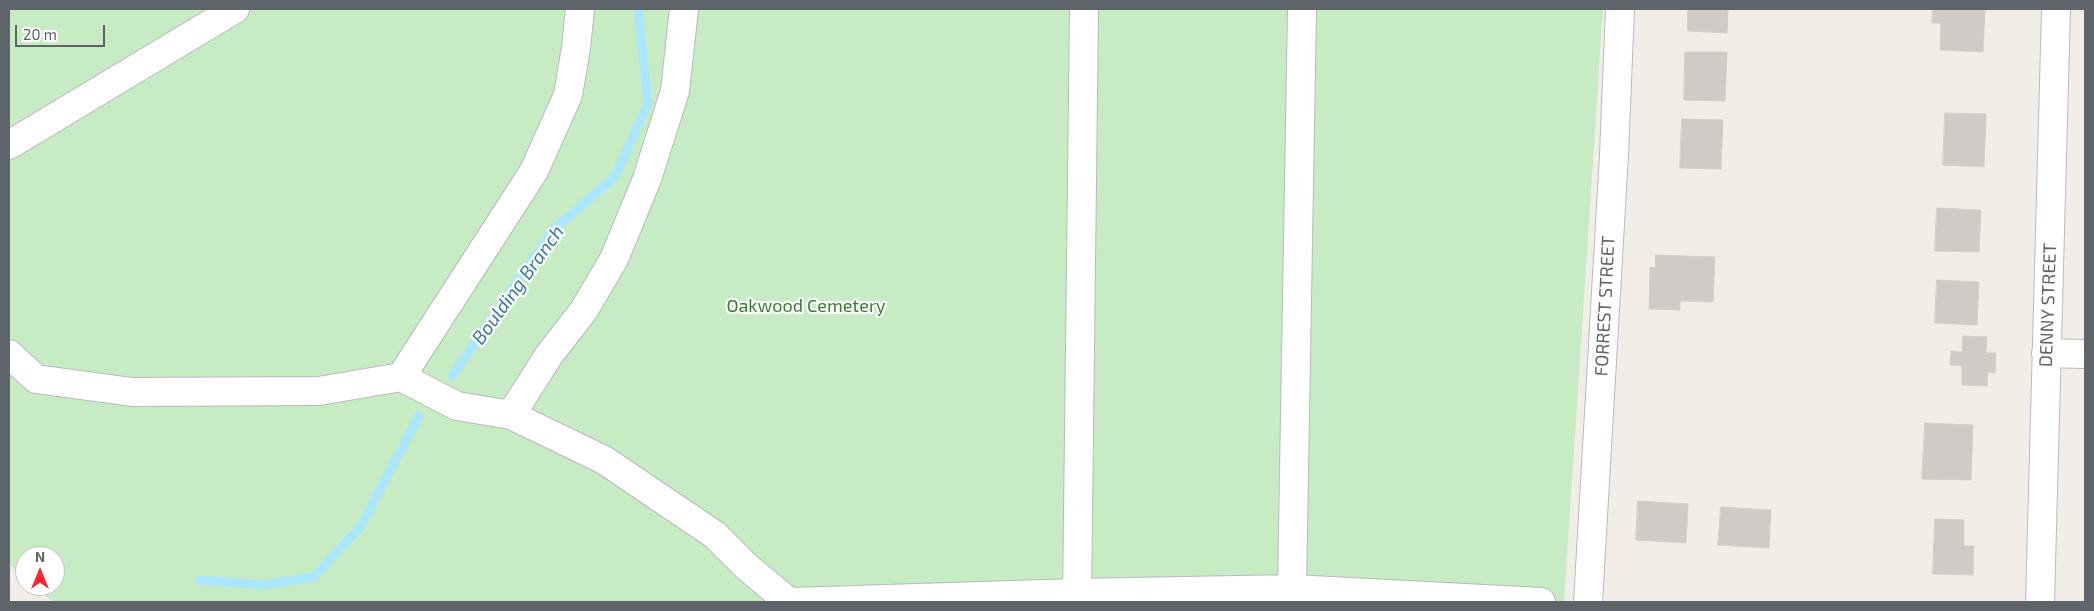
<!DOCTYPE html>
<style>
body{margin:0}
#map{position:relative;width:2094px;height:611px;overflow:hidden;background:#f2eee7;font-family:"Exo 2",sans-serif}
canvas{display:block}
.frame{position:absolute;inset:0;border:10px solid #5e6469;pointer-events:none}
.north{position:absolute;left:15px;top:546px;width:50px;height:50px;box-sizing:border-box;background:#fff;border:1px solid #bfc1c3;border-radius:50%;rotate:0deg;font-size:14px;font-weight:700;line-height:20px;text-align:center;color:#5e6469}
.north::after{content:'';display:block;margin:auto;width:18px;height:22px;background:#fa2532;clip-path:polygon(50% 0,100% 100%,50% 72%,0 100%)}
.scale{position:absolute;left:15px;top:25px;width:90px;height:22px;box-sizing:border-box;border:2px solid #5e6469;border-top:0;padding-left:6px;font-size:15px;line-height:18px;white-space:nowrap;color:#5e6469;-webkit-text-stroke:4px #fff;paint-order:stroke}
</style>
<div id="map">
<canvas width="2094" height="611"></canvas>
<div class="frame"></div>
<div class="north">N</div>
<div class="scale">20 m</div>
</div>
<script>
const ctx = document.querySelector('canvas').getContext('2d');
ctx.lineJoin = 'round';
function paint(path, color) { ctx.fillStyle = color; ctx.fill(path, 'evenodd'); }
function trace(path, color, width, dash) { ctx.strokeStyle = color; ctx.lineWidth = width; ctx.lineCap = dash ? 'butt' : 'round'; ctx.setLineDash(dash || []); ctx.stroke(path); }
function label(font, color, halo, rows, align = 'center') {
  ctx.font = font + ' "Exo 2",sans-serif'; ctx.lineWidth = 4.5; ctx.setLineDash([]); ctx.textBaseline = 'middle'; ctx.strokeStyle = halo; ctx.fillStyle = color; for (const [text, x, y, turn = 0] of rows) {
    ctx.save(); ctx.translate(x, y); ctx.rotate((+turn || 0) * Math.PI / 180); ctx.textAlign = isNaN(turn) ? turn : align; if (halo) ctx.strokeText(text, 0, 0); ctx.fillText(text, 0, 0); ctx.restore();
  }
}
paint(new Path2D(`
 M9 9H1603L1564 602H53L34 586H55V556H25V578L9 564Z`), '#c7ebc2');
trace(new Path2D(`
 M452 376 553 230 615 177 648 103 638 9
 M200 580 263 585 314 577 361 526 419 416`), '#aae6ff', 9);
const building = new Path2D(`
 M1688 9H1728L1727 33 1688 31Z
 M1933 9H1985L1983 52 1940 50 1941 23H1932Z
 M1685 52H1727L1725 101 1684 100Z
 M1945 113 1986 114 1984 167 1943 165Z
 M1682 119 1723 120 1721 169 1680 168Z
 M1937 208 1981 210 1979 252 1935 251Z
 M1656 255 1715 257 1713 302 1680 301V310L1649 309 1650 267 1655 268Z
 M1937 280 1979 282 1977 325 1935 323Z
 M1963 336 1987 337 1986 353H1996L1995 373 1988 372 1987 386 1962 385V366L1950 365 1951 351 1962 352Z
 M1925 423 1973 425 1971 480 1922 479Z
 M1638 501 1688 504 1686 543 1636 540Z
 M1721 507 1771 510 1769 548 1718 545Z
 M1935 519 1964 520V546H1974L1973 575 1933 574Z`);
paint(building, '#cfcbc6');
trace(building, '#d7cfc4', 1);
const minor = new Path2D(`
 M9 145 235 9
 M2046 353 2085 354
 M9 354 36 379 132 392 319 391 401 377 534 171 568 95 576 48 580 9
 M401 377 457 406 511 415 604 460 715 535 747 567 789 602
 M511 415 549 355 584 310 614 259 647 179 675 91 684 9
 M1292 589 1302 9
 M791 602 1077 593 1292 589 1541 602
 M1077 602 1084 9
 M1588 602 1614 155 1620 9
 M2040 602 2056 9`);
trace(minor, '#b7bbbf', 30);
trace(minor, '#fff', 28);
label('18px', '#5e6469', '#fff', [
 ["DENNY STREET",2048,305,-88],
 ["FORREST STREET",1605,306,-87]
]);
label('18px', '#34812b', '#fff', [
 ["Oakwood Cemetery",806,306]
]);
label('italic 19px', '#3478a0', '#fff', [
 ["Boulding Branch",518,285,-54]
]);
</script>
